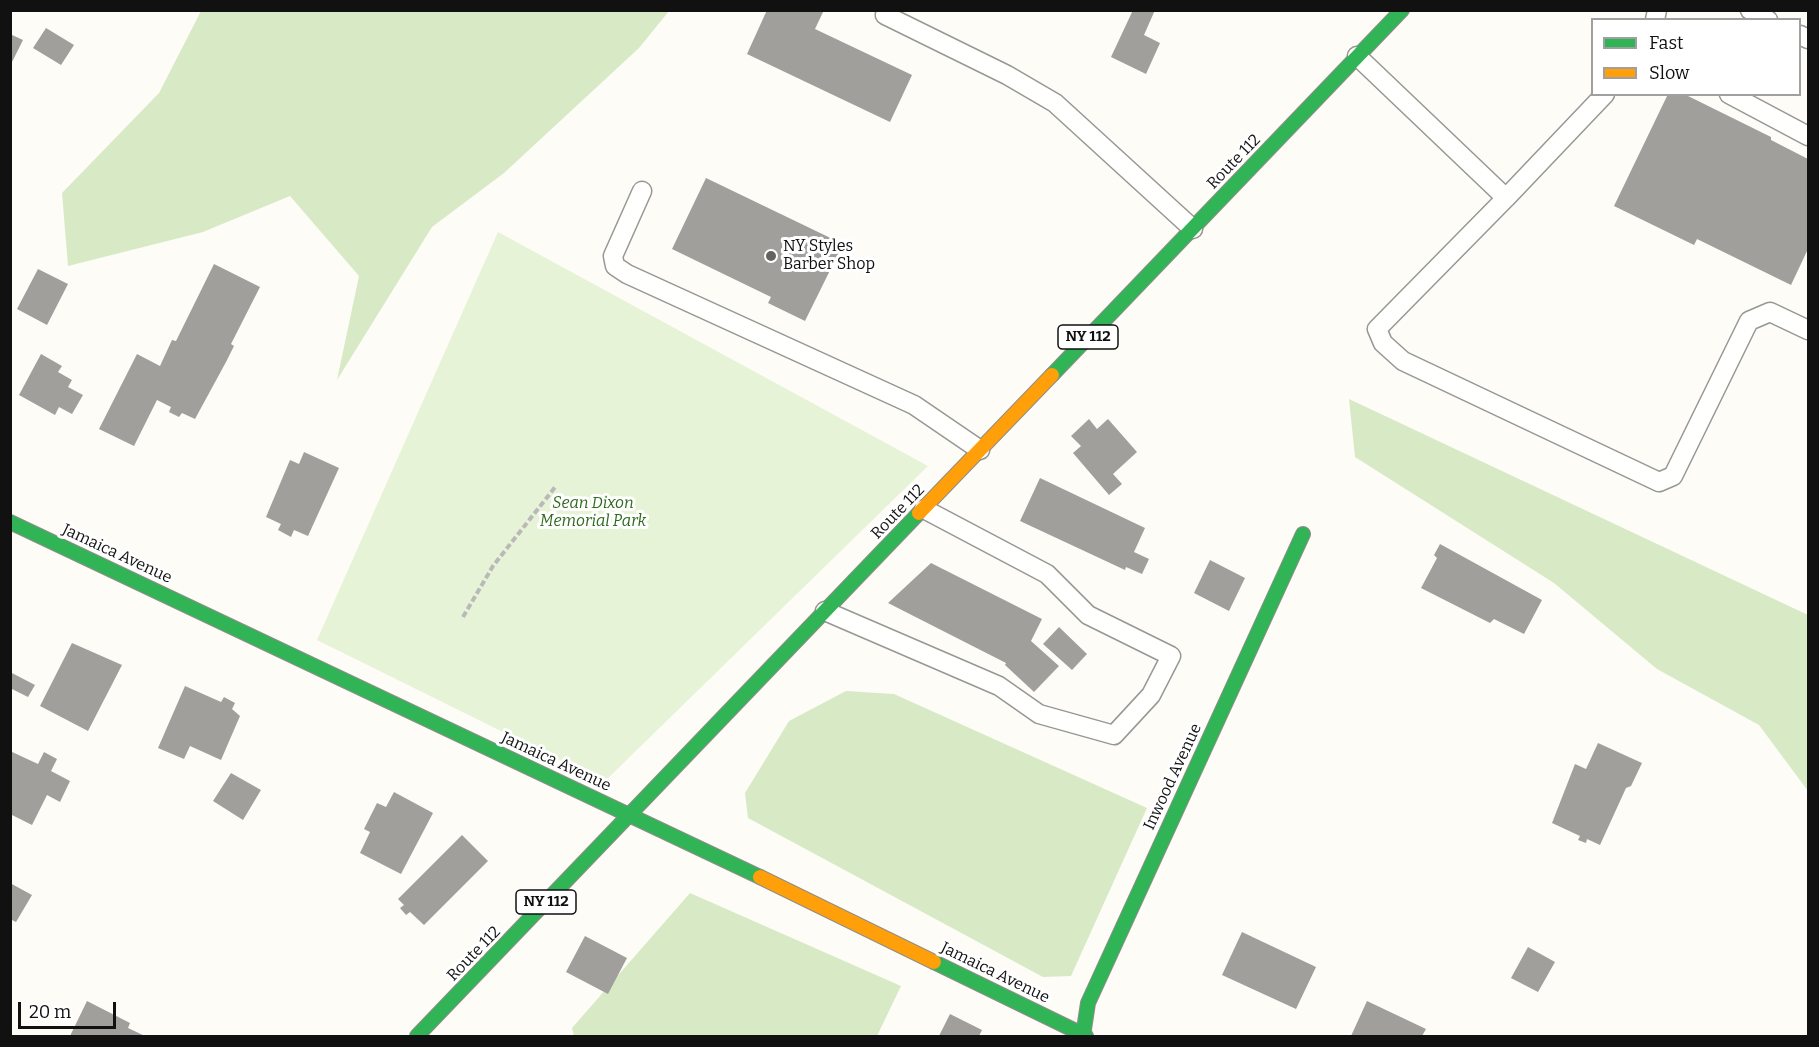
<!DOCTYPE html>
<style>
body{margin:0}
#map{position:relative;width:1819px;height:1047px;overflow:hidden;background:#fdfcf7;font-family:Bitter,serif}
canvas{display:block}
.frame{position:absolute;inset:0;border:12px solid #111;pointer-events:none}
.legend{position:absolute;left:1591px;top:18px;width:210px;height:78px;box-sizing:border-box;background:#fff;border:2px solid #a0a0a0;margin:0;padding:8px 10px;list-style:none;font-size:18px;color:#111}
.legend li{display:flex;align-items:center;gap:12px;height:30px}
.legend b{width:30px;border:2px solid #a0a0a0}
.scale{position:absolute;left:18px;top:1002px;width:98px;height:27px;box-sizing:border-box;border:3px solid #111;border-top:0;padding-left:8px;font-size:18px;line-height:21px;white-space:nowrap;color:#111;-webkit-text-stroke:4px #fff;paint-order:stroke}
</style>
<div id="map">
<canvas width="1819" height="1047"></canvas>
<div class="frame"></div>
<ul class="legend">
<li><b style="height:8px;background:#30b455"></b>Fast</li>
<li><b style="height:8px;background:#ff9f0a"></b>Slow</li>
</ul>
<div class="scale">20 m</div>
</div>
<script>
const ctx = document.querySelector('canvas').getContext('2d');
ctx.lineJoin = 'round';
function paint(path, color) { ctx.fillStyle = color; ctx.fill(path, 'evenodd'); }
function trace(path, color, width, dash) { ctx.strokeStyle = color; ctx.lineWidth = width; ctx.lineCap = dash ? 'butt' : 'round'; ctx.setLineDash(dash || []); ctx.stroke(path); }
function label(font, color, halo, rows, align = 'center') {
  ctx.font = font + ' Bitter,serif'; ctx.lineWidth = 6; ctx.setLineDash([]); ctx.textBaseline = 'middle'; ctx.strokeStyle = halo; ctx.fillStyle = color; for (const [text, x, y, turn = 0] of rows) {
    ctx.save(); ctx.translate(x, y); ctx.rotate((+turn || 0) * Math.PI / 180); ctx.textAlign = isNaN(turn) ? turn : align; if (halo) ctx.strokeText(text, 0, 0); ctx.fillText(text, 0, 0); ctx.restore();
  }
}
paint(new Path2D(`
 M498 232 928 466 604 782 317 640Z`), '#e7f3d7');
paint(new Path2D(`
 M201 11V10L669 11 639 48 504 173 432 227 337 380 359 276 290 196 203 232 68 266 62 193 159 93Z
 M1349 399 1808 615V791L1759 725 1657 669 1554 583 1355 457Z
 M846 691 894 694 1147 808 1071 976 1043 977 748 818 745 793 789 721Z
 M690 893 901 986 877 1036H574L572 1028Z`), '#d8eac5');
paint(new Path2D(`
 M767 10H824L815 29 912 75 890 122 747 54Z
 M1133 10H1155L1144 35 1160 43 1146 74 1111 57Z
 M46 28 74 45 61 65 33 48Z
 M10 34 23 40 10 66Z
 M1668 94H1684L1771 137V140L1808 159V249L1791 285 1697 239 1694 245 1614 206Z
 M706 178 843 244 805 321 768 303 771 297 672 249Z
 M214 264 260 287 231 344 234 346 226 362 195 419 182 413 179 417 169 412 171 407 157 400 134 446 99 429 137 354 160 366 172 340 176 341Z
 M38 269 68 284 47 325 17 309Z
 M41 354 62 366 58 372 72 380 68 387 83 395 72 414 59 407 55 415 19 395Z
 M1089 419 1097 429 1108 419 1137 452 1113 474 1122 484 1109 495 1073 453 1081 446 1071 436Z
 M304 452 339 468 308 536 294 530 291 537 278 530 281 524 266 517 290 460 299 464Z
 M1040 478 1145 528 1134 552 1149 559 1142 574 1126 567 1125 570 1020 521Z
 M1440 544 1542 600 1524 634 1494 619 1490 623 1421 588 1437 558 1434 555Z
 M1210 560 1245 578 1229 611 1194 593Z
 M931 563 1042 619 1031 641 1059 666 1034 692 1005 665 1006 663 888 603Z
 M1059 627 1087 654 1072 670 1043 644Z
 M72 643 122 665 88 731 40 706Z
 M10 672 35 685 28 697 10 688Z
 M185 686 221 702 224 697 235 703 232 709 240 716 221 760 190 746 184 759 158 748Z
 M1598 743 1642 763 1631 786 1626 788 1600 845 1587 839 1586 843 1578 840 1580 836 1552 823 1575 764 1586 769Z
 M10 751 38 764 44 752 57 759 51 771 70 781 60 802 47 795 32 825 10 814Z
 M231 773 261 790 243 820 213 801Z
 M394 792 433 813 401 874 360 853 370 832 364 829 377 803 386 807Z
 M462 835 488 861 424 925 410 912 406 915 400 908 404 905 398 899Z
 M10 883 32 895 16 922 10 919Z
 M1242 932 1316 967 1296 1009 1222 975Z
 M585 936 627 958 608 994 566 972Z
 M1528 947 1555 962 1538 992 1511 978Z
 M87 1001 130 1023 128 1028 145 1036H70Z
 M1367 1001 1426 1029 1422 1036H1351Z
 M950 1014 982 1030 979 1036H939Z`), '#a19f9c');
const lane = new Path2D(`
 M1750 10 1768 20
 M885 15 1007 75 1055 103 1193 229
 M1655 20 1657 10
 M1800 35 1808 39
 M1357 56 1506 198 1605 94
 M1729 94 1808 136
 M642 191 613 256 615 266 627 274 914 405 980 450
 M1506 198 1377 329 1383 343 1403 361 1659 482 1673 476 1749 321 1770 312 1808 330
 M825 611 999 686 1039 714 1114 735 1151 695 1171 656 1088 615 1047 574 924 509`);
const fast = new Path2D(`
 M1052 375 1402 10
 M10 522 760 877
 M934 962 1086 1036
 M417 1036 919 513
 M1083 1036 1088 1003 1303 534`);
const slow = new Path2D(`
 M919 513 1052 375
 M760 877 934 962`);
trace(lane, '#979795', 21);
trace(fast, '#8e8d8b', 16);
trace(slow, '#8e8d8b', 16);
trace(new Path2D(`
 M463 617 493 566 556 486`), '#b9b9b8', 4, [6, 3]);
trace(lane, '#fffffe', 18);
trace(fast, '#30b455', 14);
trace(slow, '#ff9f0a', 14);
for (const [x, y, r, color] of [
 [771,256,6,"#646362"]
]) { const dot = new Path2D(); dot.arc(x, y, r, 0, 2 * Math.PI); ctx.fillStyle = color; ctx.fill(dot); trace(dot, '#fff', 2); }
for (const [x, y, w] of [
 [1088,337,60],
 [546,902,60]
]) { const box = new Path2D(); box.roundRect(x - w / 2, y - 12, w, 24, 4.5); ctx.fillStyle = '#fff'; ctx.fill(box); trace(box, '#111', 1.5); }
label('bold 15px', '#111', null, [
 ["NY 112",1088,337],
 ["NY 112",546,902]
]);
label('16px', '#111', '#fff', [
 ["Route 112",1234,162,-46],
 ["Route 112",898,512,-46],
 ["Jamaica Avenue",117,554,25],
 ["Jamaica Avenue",556,762,25],
 ["Inwood Avenue",1173,777,-65],
 ["Route 112",474,954,-46],
 ["Jamaica Avenue",995,973,26]
]);
label('16px', '#111', '#fff', [
 ["NY Styles",783,247],
 ["Barber Shop",783,265]
], 'left');
label('italic 16px', '#2f6b1f', '#fff', [
 ["Sean Dixon",593,504],
 ["Memorial Park",593,522]
]);
</script>
